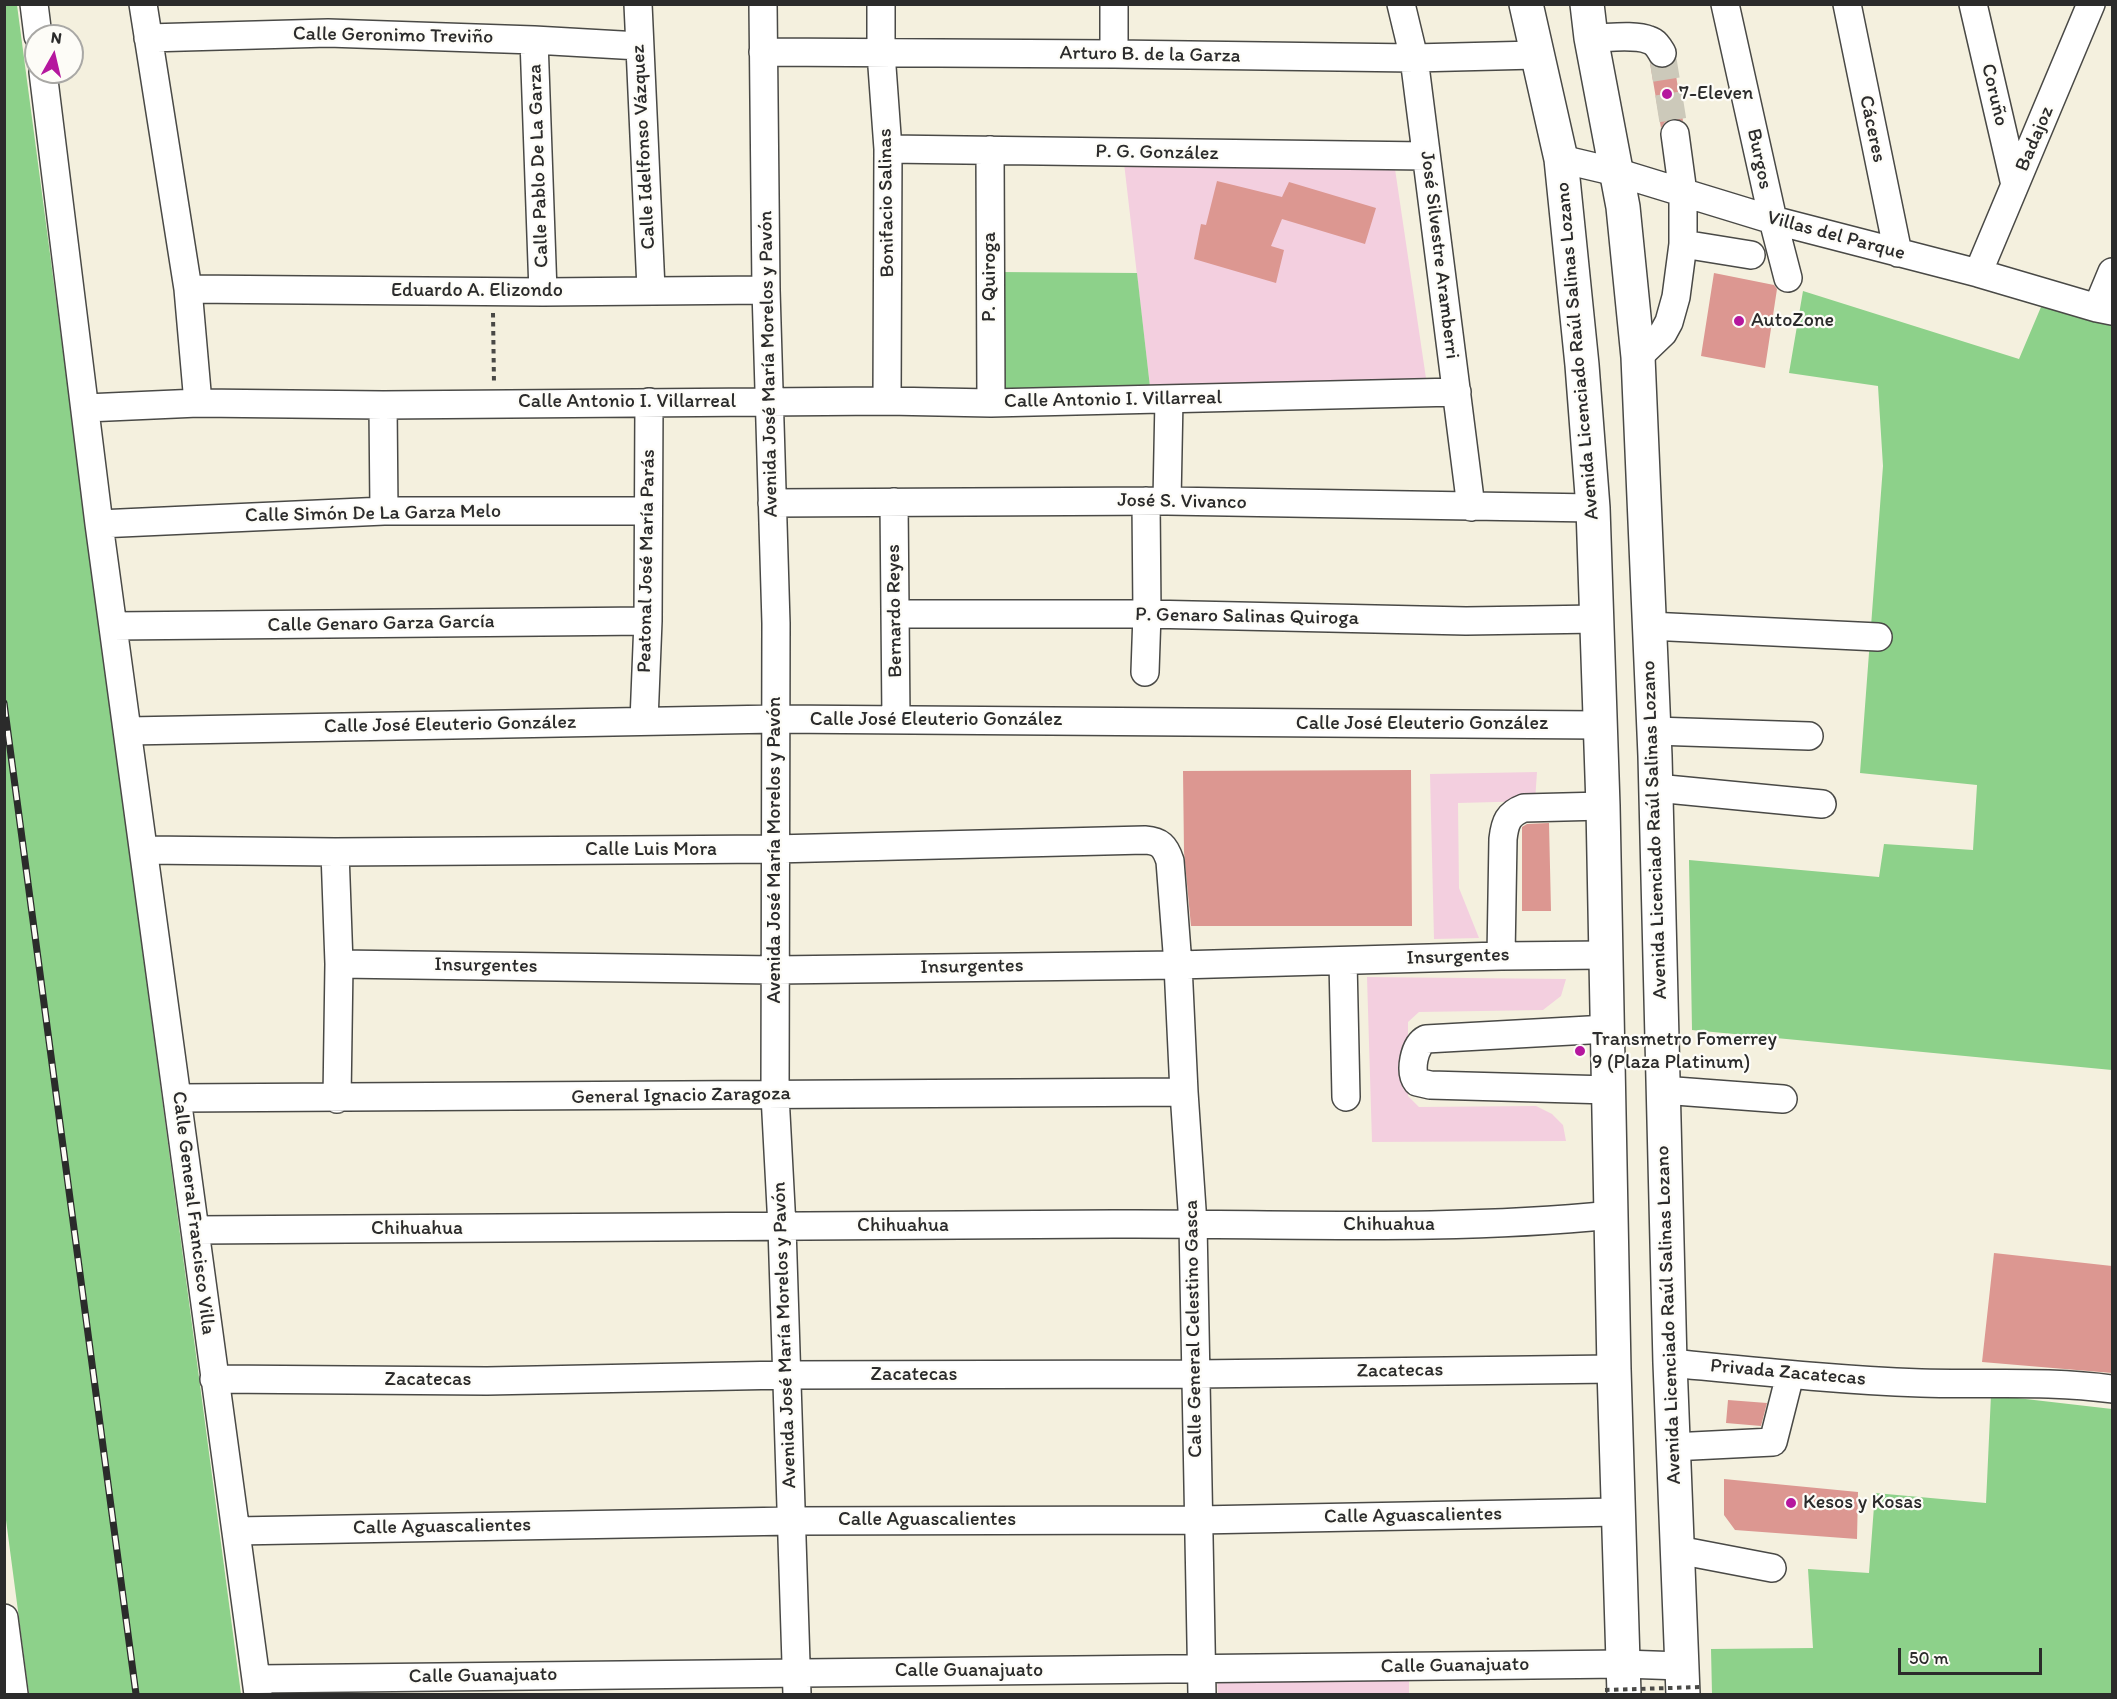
<!DOCTYPE html>
<meta charset="utf-8">
<style>
body{margin:0}
#map{position:relative;width:2117px;height:1699px;overflow:hidden;background:#f4f0de;font-family:Itim,sans-serif}
canvas{display:block}
.frame{position:absolute;inset:0;border:6px solid #2b2b2b;pointer-events:none}
.north{position:absolute;left:24px;top:24px;width:60px;height:60px;box-sizing:border-box;background:#fdfcf7;border:2px solid #a9a8a5;border-radius:50%;rotate:8deg;font-size:16px;font-weight:700;line-height:24px;text-align:center;color:#2b2b2b}
.north::after{content:'';display:block;margin:auto;width:21px;height:27px;background:#b5179e;clip-path:polygon(50% 0,100% 100%,50% 72%,0 100%)}
.scale{position:absolute;left:1898px;top:1648px;width:144px;height:27px;box-sizing:border-box;border:3px solid #2b2b2b;border-top:0;padding-left:8px;font-size:18px;line-height:21px;white-space:nowrap;color:#2b2b2b;-webkit-text-stroke:4px #fdfcf7;paint-order:stroke}
</style>
<div id="map">
<canvas width="2117" height="1699"></canvas>
<div class="frame"></div>
<div class="north">N</div>
<div class="scale">50 m</div>
</div>
<script>
const ctx = document.querySelector('canvas').getContext('2d');
ctx.lineJoin = 'round';
function paint(path, color) { ctx.fillStyle = color; ctx.fill(path, 'evenodd'); }
function trace(path, color, width, dash) { ctx.strokeStyle = color; ctx.lineWidth = width; ctx.lineCap = dash ? 'butt' : 'round'; ctx.setLineDash(dash || []); ctx.stroke(path); }
function label(font, color, halo, rows, align = 'center') {
  ctx.font = font + ' Itim,sans-serif'; ctx.lineWidth = 4.5; ctx.setLineDash([]); ctx.textBaseline = 'middle'; ctx.strokeStyle = halo; ctx.fillStyle = color; for (const [text, x, y, turn = 0] of rows) {
    ctx.save(); ctx.translate(x, y); ctx.rotate((+turn || 0) * Math.PI / 180); ctx.textAlign = isNaN(turn) ? turn : align; if (halo) ctx.strokeText(text, 0, 0); ctx.fillText(text, 0, 0); ctx.restore();
  }
}
paint(new Path2D(`
 M1124 163 1395 169 1427 385 1150 387Z
 M1537 772 1535 801 1458 803 1459 888 1479 938 1434 939 1430 774Z
 M1367 977 1566 979 1561 996 1543 1010 1419 1012 1408 1022V1096L1419 1107 1536 1106 1552 1114 1563 1125 1566 1141 1372 1142Z
 M1217 1678H1409V1694H1218Z`), '#f3cfdf');
paint(new Path2D(`
 M4 5H17L241 1694H29L4 1505Z
 M998 272 1137 273 1150 387 1004 395Z
 M1803 291 2019 359 2041 307 2112 319V1070L1692 1030 1689 860 1879 877 1884 844 1973 850 1977 785 1860 773 1883 466 1878 386 1789 373Z
 M1991 1395 2112 1409V1694H1712L1711 1649 1813 1648 1808 1569 1869 1573 1875 1493 1986 1503Z`), '#8dd18a');
paint(new Path2D(`
 M1674 62 1683 121 1672 119 1665 122 1661 128 1650 63 1655 67 1663 69 1669 67Z
 M1217 181 1282 197 1289 182 1376 208 1365 244 1282 219 1271 246 1284 250 1276 283 1194 259 1201 224 1206 225Z
 M1714 273 1774 285 1777 289 1765 368 1701 356Z
 M1411 770 1412 926H1191L1184 852 1183 771Z
 M1549 823 1551 911H1522V827L1527 824Z
 M1994 1253 2112 1266V1373L1982 1362Z
 M1728 1400 1767 1403 1761 1426 1726 1423Z
 M1724 1479 1858 1492 1857 1539 1735 1530 1724 1515Z`), '#dc9791');
trace(new Path2D(`
 M1662 53 1675 134`), '#ccc9ba', 27, [27, 14]);
const minor = new Path2D(`
 M34 4 38 36
 M143 4 188 289 198 403
 M638 4 651 289
 M763 4 766 290 776 623 775 1095 782 1227 797 1694
 M881 4V53L888 149 887 401
 M1401 4 1414 58 1471 507
 M1725 4 1773 220 1788 278
 M1847 4 1898 253
 M1973 4 2015 185
 M148 38 328 33 534 40 639 46
 M1591 38C1607 38 1635 34 1649 40 1656 42 1659 48 1662 53
 M534 40 543 292
 M763 52 1114 54 1414 58 1536 55
 M1114 54V4
 M43 72 99 524 258 1694
 M888 149 1426 156
 M990 150 991 403
 M1561 159 1616 172 1773 220 1978 273 2097 308 2112 311
 M1683 244 1751 255
 M1978 273 2091 4
 M188 289 543 292 766 290
 M2097 308 2112 272
 M1638 357 1663 333 1669 322 1676 297 1683 244V193L1675 134
 M383 405 384 511
 M86 408 198 403 383 405 887 401 991 403 1457 392
 M1167 501 1169 399
 M894 502 896 720
 M772 503 1167 501 1593 508
 M99 524 384 511H648
 M896 614H1147L1466 621 1598 619
 M113 626 648 621
 M1649 626 1878 637
 M1145 672 1147 614 1146 501
 M644 721 648 621 649 402
 M128 731 775 719 1600 725
 M1654 731 1809 736
 M1656 788 1822 804
 M144 850 335 852 774 849 1145 840C1160 841 1165 846 1170 861L1178 965 1184 1092 1193 1224 1202 1694
 M335 852 339 964 337 1099
 M1501 956 1503 839C1505 822 1508 814 1524 808L1603 806
 M1343 961 1346 1097
 M339 964 775 970 1178 965 1501 956 1605 955
 M1607 1029 1426 1039C1414 1045 1409 1072 1417 1082L1430 1085 1609 1090
 M1662 1090 1783 1099
 M178 1098 1184 1092
 M195 1230C501 1229 807 1227 1113 1224 1279 1223 1445 1232 1611 1215
 M1670 1363C1753 1371 1837 1380 1921 1383 1985 1385 2049 1380 2112 1389
 M214 1379 487 1381 786 1375 1195 1374 1614 1369
 M1672 1447 1773 1442 1790 1375
 M236 1531 791 1521 1198 1520 1618 1512
 M1678 1550 1772 1568
 M4 1618 14 1694
 M257 1679 1623 1664 1682 1666`);
const major = new Path2D(`
 M1526 4 1561 159 1582 365 1593 508 1603 806 1614 1369 1624 1694
 M1587 4 1591 38 1623 207 1638 357 1655 756 1670 1363 1683 1694`);
trace(minor, '#494946', 30);
trace(major, '#494946', 36);
trace(new Path2D(`
 M493 313 494 384`), '#494946', 4, [4.5, 4.5]);
trace(minor, '#fff', 27);
trace(major, '#fff', 33);
const rail = new Path2D(`
 M4 703 136 1694`);
trace(rail, '#2b2b2b', 7);
trace(rail, '#fdfcf7', 4.5, [14]);
trace(new Path2D(`
 M1605 1690 1701 1687`), '#494946', 4, [4.5, 4.5]);
for (const [x, y, r, color] of [
 [1667,94,6,"#b5179e"],
 [1739,321,6,"#b5179e"],
 [1580,1051,6,"#b5179e"],
 [1791,1503,6,"#b5179e"]
]) { const dot = new Path2D(); dot.arc(x, y, r, 0, 2 * Math.PI); ctx.fillStyle = color; ctx.fill(dot); trace(dot, '#fdfcf7', 2); }
label('20px', '#2b2b2b', '#fdfcf7', [
 ["Calle Geronimo Treviño",393,36,1],
 ["Arturo B. de la Garza",1150,55,1],
 ["Coruño",1994,95,77],
 ["Cáceres",1872,129,78],
 ["Badajoz",2035,139,-67],
 ["Calle Idelfonso Vázquez",644,147,-93],
 ["P. G. González",1157,153,1],
 ["Burgos",1759,159,78],
 ["Calle Pablo De La Garza",539,166,-92],
 ["Bonifacio Salinas",887,203,-91],
 ["Villas del Parque",1836,236,15],
 ["José Silvestre Aramberri",1439,255,83],
 ["P. Quiroga",990,277,-90],
 ["Eduardo A. Elizondo",477,291],
 ["Avenida Licenciado Raúl Salinas Lozano",1578,351,-95],
 ["Avenida José María Morelos y Pavón",769,364,-91],
 ["Calle Antonio I. Villarreal",1113,400,-1],
 ["Calle Antonio I. Villarreal",627,402],
 ["José S. Vivanco",1182,502,1],
 ["Calle Simón De La Garza Melo",373,514,-1],
 ["Peatonal José María Parás",647,561,-89],
 ["Bernardo Reyes",895,611,-91],
 ["P. Genaro Salinas Quiroga",1247,617,1],
 ["Calle Genaro Garza García",381,624,-1],
 ["Calle José Eleuterio González",936,720],
 ["Calle José Eleuterio González",1422,724],
 ["Calle José Eleuterio González",450,725,-1],
 ["Avenida Licenciado Raúl Salinas Lozano",1655,830,-92],
 ["Calle Luis Mora",651,850],
 ["Avenida José María Morelos y Pavón",775,850,-90],
 ["Insurgentes",1458,957,-2],
 ["Insurgentes",486,966,1],
 ["Insurgentes",972,967,-1],
 ["General Ignacio Zaragoza",681,1096,-1],
 ["Calle General Francisco Villa",193,1213,83],
 ["Chihuahua",1389,1225],
 ["Chihuahua",903,1226],
 ["Chihuahua",417,1229],
 ["Avenida Licenciado Raúl Salinas Lozano",1669,1315,-92],
 ["Calle General Celestino Gasca",1194,1329,-91],
 ["Avenida José María Morelos y Pavón",785,1335,-92],
 ["Zacatecas",1400,1371,-1],
 ["Privada Zacatecas",1788,1373,5],
 ["Zacatecas",914,1375],
 ["Zacatecas",428,1380],
 ["Calle Aguascalientes",1413,1516,-1],
 ["Calle Aguascalientes",927,1520],
 ["Calle Aguascalientes",442,1527,-1],
 ["Calle Guanajuato",1455,1666,-1],
 ["Calle Guanajuato",969,1671],
 ["Calle Guanajuato",483,1676,-1]
]);
label('20px', '#2b2b2b', '#fdfcf7', [
 ["7-Eleven",1679,94],
 ["AutoZone",1751,321],
 ["Transmetro Fomerrey",1592,1040],
 ["9 (Plaza Platinum)",1592,1063],
 ["Kesos y Kosas",1803,1503]
], 'left');
</script>
